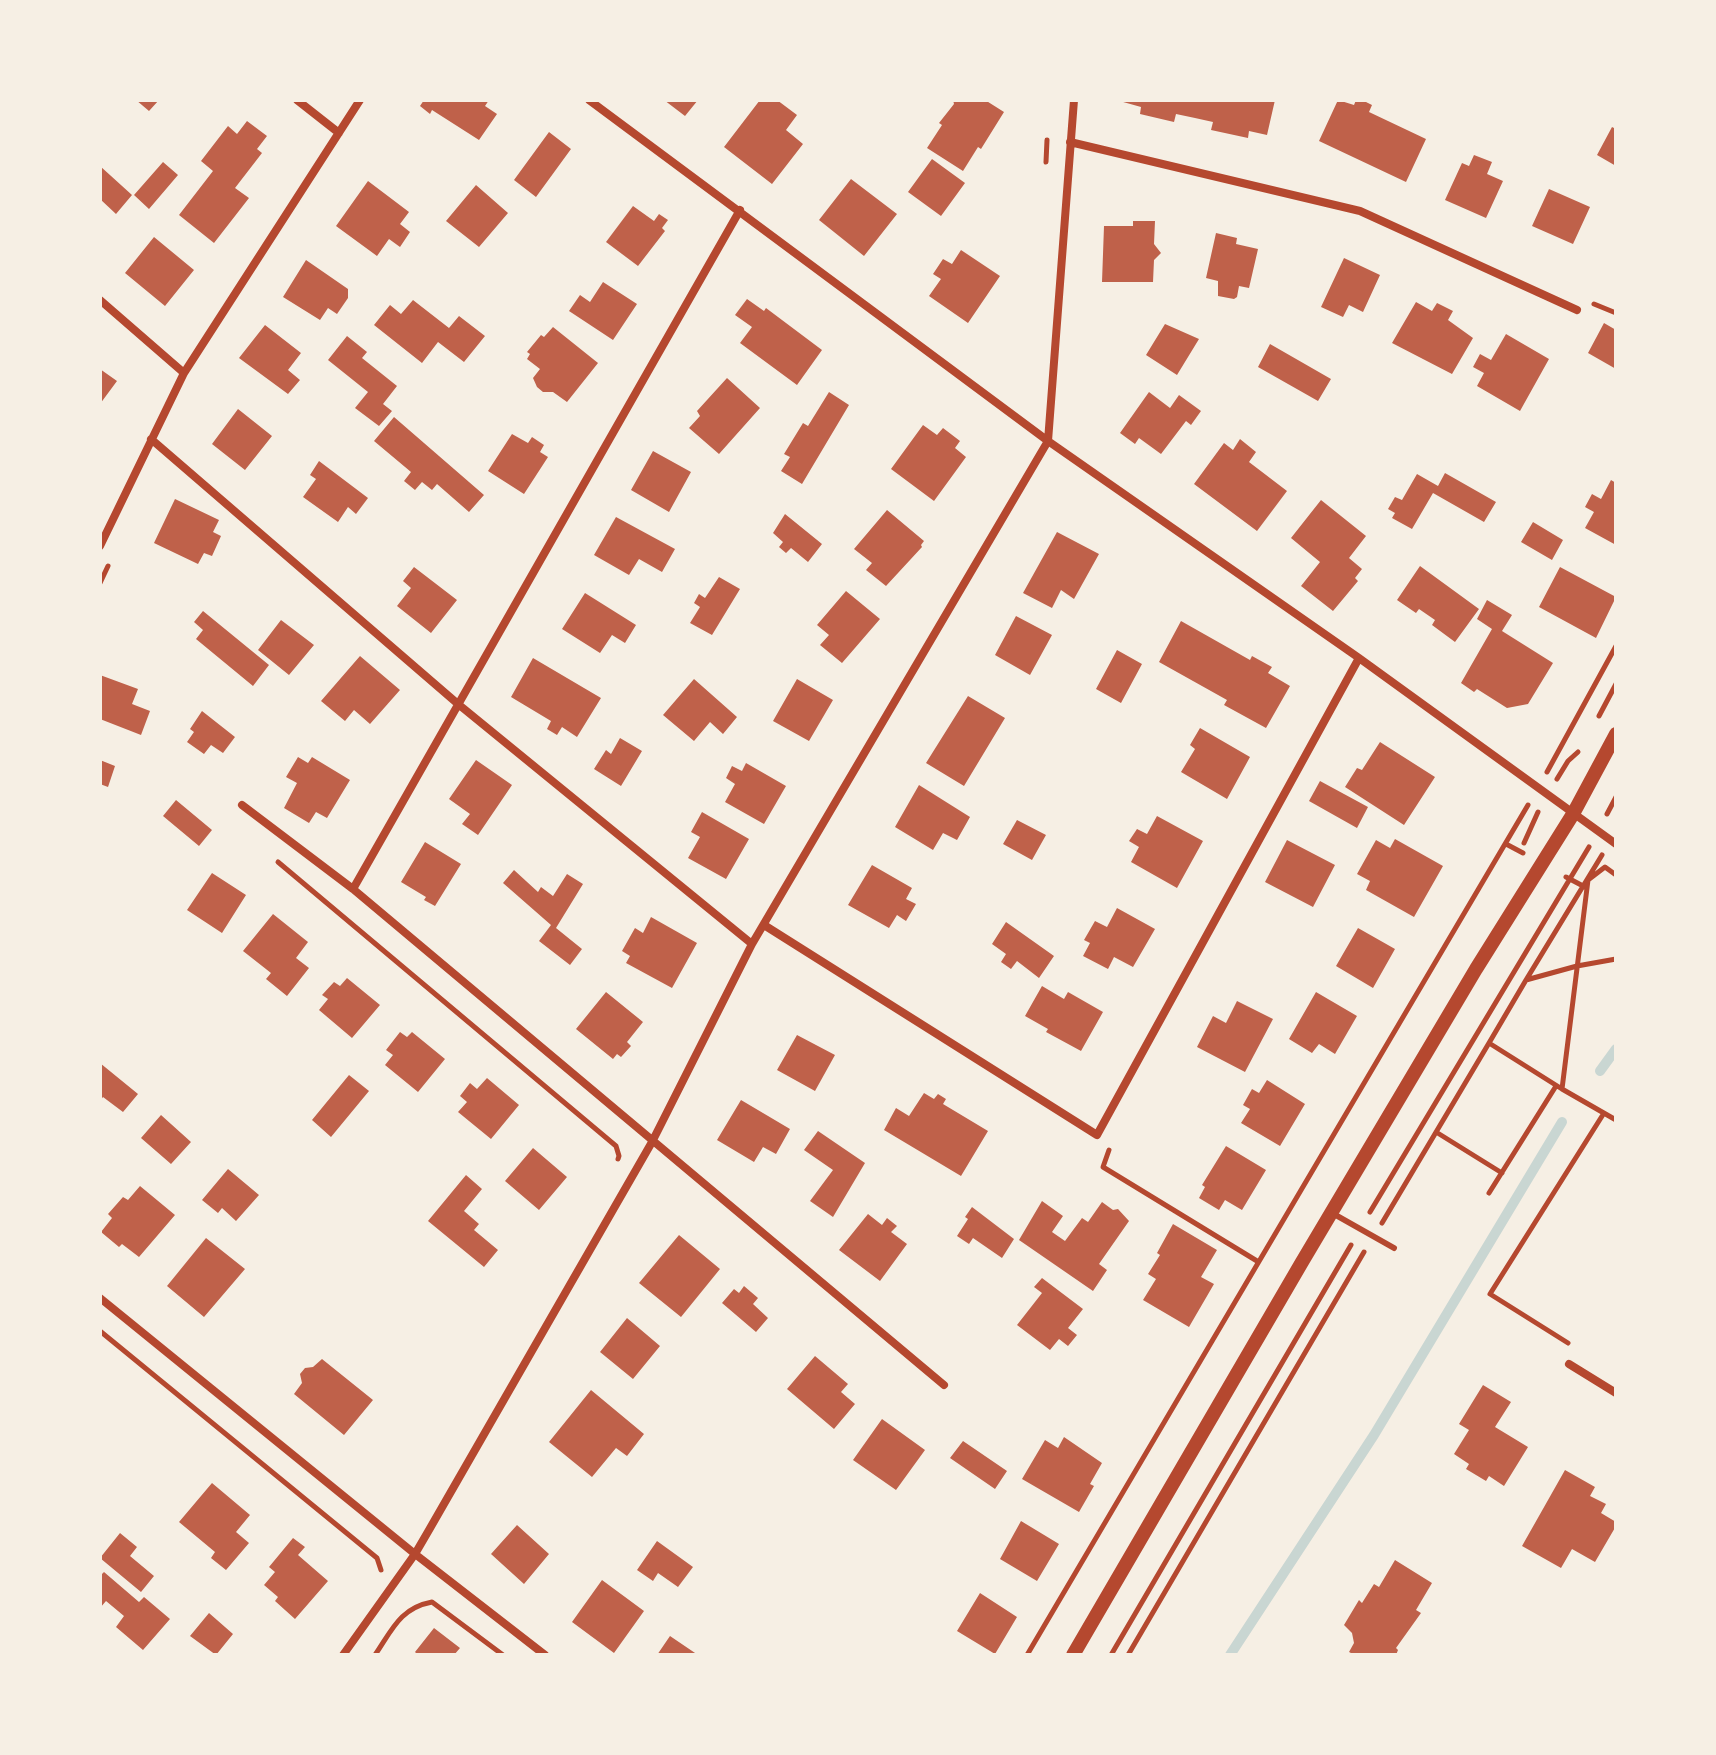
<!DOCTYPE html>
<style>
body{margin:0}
#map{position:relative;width:1716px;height:1755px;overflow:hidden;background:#f6efe4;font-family:Arial,sans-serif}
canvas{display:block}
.frame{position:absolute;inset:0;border:102px solid #f6efe4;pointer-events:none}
</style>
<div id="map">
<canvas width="1716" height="1755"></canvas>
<div class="frame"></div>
</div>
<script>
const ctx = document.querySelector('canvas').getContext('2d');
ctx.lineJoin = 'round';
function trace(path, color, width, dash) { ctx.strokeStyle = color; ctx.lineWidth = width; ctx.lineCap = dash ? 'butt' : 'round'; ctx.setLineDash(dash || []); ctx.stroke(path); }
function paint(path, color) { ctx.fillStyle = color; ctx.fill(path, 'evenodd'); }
trace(new Path2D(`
 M1600 1071 1616 1049
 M1230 1655 1374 1435 1562 1122`), '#c9d6d2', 10);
paint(new Path2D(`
 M136 100H159L149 111Z
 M424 100H489L485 106 497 114 479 140 432 110 430 114 420 106Z
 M664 100H698L685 116Z
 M760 100H777L797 115 786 130 803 144 772 184 724 147Z
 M953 100H985L1004 112 981 149 978 147 963 171 927 148 942 125 939 123 954 104Z
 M1116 100H1275L1267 135 1249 131 1248 138 1211 130 1213 122 1195 118 1176 114 1174 122 1140 114 1141 107Z
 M1338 100 1354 105 1356 100H1362L1372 105 1369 112 1426 139 1406 182 1319 141Z
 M247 121 267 136 257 149 262 153 235 188 249 198 214 243 179 215 213 171 201 161 228 126 237 134Z
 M1612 127 1616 129V166L1597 155Z
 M549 132 571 149 536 197 514 180Z
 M1474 155 1492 162 1487 174 1503 181 1486 218 1445 200 1462 163 1469 166Z
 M932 159 965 183 941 216 908 192Z
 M163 162 178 175 149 209 134 195Z
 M100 166 132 195 116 214 100 199Z
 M851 179 897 214 864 256 819 220Z
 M368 181 409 212 400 224 410 232 400 247 389 239 377 256 336 226Z
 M476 185 508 213 479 247 446 221Z
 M1549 189 1590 207 1573 244 1532 226Z
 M633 206 654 221 659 214 668 220 662 228 665 231 638 266 606 242Z
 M1133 221H1155L1154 244 1161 253 1154 260 1153 282H1102L1104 226H1133Z
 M1216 233 1237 238 1236 244 1258 249 1249 288 1239 286 1237 297 1234 299 1218 296V281L1206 278Z
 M154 237 194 270 165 306 125 273Z
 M961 250 1000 276 968 323 929 296 941 279 933 274 943 259 952 264Z
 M1344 258 1380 275 1363 312 1349 305 1343 317 1321 307Z
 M306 260 348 289V298L337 314 328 308 320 320 283 297Z
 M603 282 637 304 613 340 569 311 580 295 590 302Z
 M747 299 764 311 766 308 822 350 797 385 740 343 752 327 735 315Z
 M413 300 449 328 459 316 485 336 464 362 438 342 422 363 374 325 390 305 401 314Z
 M1416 302 1432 311 1437 303 1453 311 1448 320 1473 338 1452 374 1392 343Z
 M1604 323 1616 330V369L1588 353Z
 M1165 324 1199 339 1177 375 1146 355Z
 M265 325 301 353 288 370 300 380 288 394 239 358Z
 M553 327 598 363 567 402 553 392H543L537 387 533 378 540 369 527 359 530 354 527 352 541 335 544 337Z
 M1506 334 1549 359 1520 411 1477 386 1484 373 1473 367 1480 354 1491 360Z
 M347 336 367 352 362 358 397 386 383 404 392 411 379 426 355 408 368 392 328 360Z
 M1270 344 1331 379 1318 401 1258 367Z
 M100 369 117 381 100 404Z
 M727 378 760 408 719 454 689 428 700 416 697 411Z
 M829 392 849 405 802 484 781 471 790 457 784 454 803 423 808 426Z
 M1149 392 1170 408 1179 395 1201 411 1191 425 1186 421 1161 454 1139 438 1135 444 1120 433Z
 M238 409 272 436 245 470 212 444Z
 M394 417 484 495 469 512 437 484 432 490 422 482 415 490 404 481 411 472 374 441Z
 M923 425 937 435 943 428 960 441 955 448 966 457 934 501 891 469Z
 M512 434 528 443 532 437 544 445 540 452 548 457 524 494 488 471Z
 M1240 439 1256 452 1249 462 1287 491 1257 531 1194 484 1224 443 1233 450Z
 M653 451 691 472 669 512 631 490Z
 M319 461 368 498 356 514 348 507 338 522 303 497 316 479 310 475Z
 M1445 473 1496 502 1484 522 1433 493 1412 529 1392 518 1395 513 1388 509 1395 497 1402 500 1417 474 1438 486Z
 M1611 480 1616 483V545L1585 528 1594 512 1585 507 1592 494 1601 499Z
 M175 499 219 520 213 532 221 536 212 556 204 553 198 564 154 543Z
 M1321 500 1366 536 1349 558 1362 569 1355 578 1358 581 1333 611 1301 586 1320 562 1291 538Z
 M887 510 924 541 921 545 922 547 886 586 866 570 872 563 854 549Z
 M785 514 822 544 808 562 791 548 786 553 779 547 783 542 773 533Z
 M616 517 675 549 662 572 639 559 629 575 594 555Z
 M1533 522 1563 540 1552 560 1521 542Z
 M1057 532 1099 554 1074 599 1061 590 1052 608 1023 593Z
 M1420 566 1479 609 1455 642 1432 625 1435 620 1419 609 1416 613 1397 600Z
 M414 567 457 600 431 633 397 606 411 588 403 581Z
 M1560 567 1616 597 1596 638 1539 607Z
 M719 577 740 589 712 635 690 623 700 607 694 603 699 594 705 598Z
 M846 591 880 619 842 663 820 645 829 635 817 625Z
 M585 593 636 625 625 643 612 635 600 653 562 629Z
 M1487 600 1512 615 1502 631 1553 663 1528 704 1507 708 1477 689 1474 692 1461 683 1492 629 1477 619Z
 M203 611 269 665 253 686 196 639 203 630 194 622Z
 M1016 616 1052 635 1030 675 995 655Z
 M281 620 314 645 289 675 258 650Z
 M1181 621 1250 660 1252 656 1272 667 1268 673 1290 686 1266 728 1224 705 1227 700 1159 662Z
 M1117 650 1142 664 1121 703 1096 689Z
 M360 656 400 690 370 724 354 710 345 721 321 701Z
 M533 658 601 698 577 737 562 727 557 735 547 729 551 721 511 697Z
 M100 675 138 689 132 704 150 711 141 735 100 719Z
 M694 679 737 717 723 734 710 722 694 741 663 715Z
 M797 679 833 700 809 741 773 721Z
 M968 696 1005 718 964 786 926 763Z
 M202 711 235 737 223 753 211 745 204 754 187 742 194 732 190 729Z
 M1200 728 1250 757 1227 799 1181 772 1195 749 1190 745Z
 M620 738 642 751 621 786 594 769 606 750 611 754Z
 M1380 742 1435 777 1404 825 1345 787 1357 768 1362 770Z
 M298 757 308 763 312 757 350 780 327 818 316 812 309 823 284 808 297 783 286 777Z
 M100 760 115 766 108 787 100 784Z
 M476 760 512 785 478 835 462 824 470 814 449 799Z
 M746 763 786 786 764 824 725 802 735 784 726 778 732 766 742 771Z
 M1320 781 1368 807 1357 828 1309 801Z
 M919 785 970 817 957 840 943 833 933 850 895 827Z
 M176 800 212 830 199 846 163 816Z
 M702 812 749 839 726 879 688 858 700 837 691 832Z
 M1157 816 1203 841 1177 888 1131 862 1139 847 1129 841 1137 829 1147 834Z
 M1017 820 1046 835 1032 860 1003 844Z
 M1395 839 1443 866 1414 917 1366 890 1370 881 1357 874 1376 840 1390 848Z
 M1287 840 1335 865 1313 907 1265 882Z
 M425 842 461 864 435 906 424 900 426 897 401 882Z
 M872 865 912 888 906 899 916 904 906 921 897 915 889 928 848 905Z
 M514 870 538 892 541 887 553 896 567 874 583 884 556 928 582 949 570 965 539 941 551 925 503 883Z
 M212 873 246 895 222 933 187 910Z
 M1117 908 1155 929 1133 967 1114 957 1108 969 1083 956 1090 943 1084 940 1095 921 1107 927Z
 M273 914 308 942 296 958 309 968 287 996 266 979 271 973 243 951Z
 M651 917 697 943 672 988 626 963 630 956 622 951 635 928 643 933Z
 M1006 922 1054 956 1039 978 1017 961 1011 969 1001 962 1006 954 992 944Z
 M1358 928 1395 949 1373 988 1336 966Z
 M347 978 380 1005 352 1038 319 1010 328 999 322 995 334 982 340 986Z
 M1042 986 1064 999 1068 992 1103 1012 1081 1051 1046 1032 1048 1029 1025 1016Z
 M606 992 643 1022 627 1042 631 1046 621 1057 617 1054 613 1059 576 1029Z
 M1316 992 1357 1016 1335 1054 1319 1044 1312 1053 1289 1039Z
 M1237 1001 1273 1019 1245 1072 1197 1047 1213 1016 1226 1023Z
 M400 1032 407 1037 412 1032 445 1059 418 1092 385 1065 393 1055 386 1050Z
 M797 1035 835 1055 815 1091 777 1070Z
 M100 1063 138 1094 123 1112 103 1097 100 1101Z
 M349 1075 369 1091 331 1137 312 1120Z
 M487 1078 519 1105 491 1139 458 1112 467 1102 460 1096 470 1083 477 1089Z
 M1267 1080 1305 1104 1280 1146 1241 1123 1250 1109 1243 1105 1252 1089 1259 1093Z
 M924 1093 934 1099 938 1094 946 1099 943 1104 988 1131 961 1176 884 1130 896 1108 909 1116Z
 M741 1100 790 1129 776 1154 763 1147 754 1162 717 1140Z
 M161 1115 191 1142 171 1164 141 1138Z
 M818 1131 865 1163 833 1217 810 1201 833 1170 804 1150Z
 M1226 1146 1266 1170 1242 1210 1225 1200 1219 1210 1199 1198 1205 1187 1202 1185Z
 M533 1148 567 1177 539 1210 505 1181Z
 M228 1169 259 1195 236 1221 222 1208 218 1213 202 1200Z
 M466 1175 482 1189 464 1211 479 1224 474 1230 498 1250 484 1267 428 1221Z
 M140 1186 175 1215 139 1257 122 1244 119 1247 101 1232 112 1218 108 1214 123 1197 128 1200Z
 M1042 1201 1063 1216 1052 1232 1065 1241 1082 1218 1088 1222 1102 1202 1113 1210 1118 1209 1129 1221 1099 1264 1107 1270 1093 1291 1019 1240Z
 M972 1207 1014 1239 1002 1258 973 1238 969 1244 957 1236 968 1219 965 1217Z
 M868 1214 882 1225 887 1218 897 1226 891 1232 907 1244 880 1281 839 1250Z
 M1173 1224 1217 1250 1201 1277 1214 1284 1189 1327 1143 1300 1156 1279 1148 1274 1160 1255 1157 1253Z
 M679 1235 720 1269 681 1317 639 1283Z
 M206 1238 245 1269 204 1317 167 1286Z
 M1042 1278 1083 1309 1068 1328 1077 1335 1068 1346 1059 1339 1050 1350 1017 1325 1042 1293 1034 1287Z
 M744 1286 758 1298 753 1304 768 1318 756 1332 722 1303 734 1289 739 1293Z
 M627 1318 660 1346 633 1379 600 1352Z
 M815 1356 848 1384 841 1392 855 1404 834 1429 787 1389Z
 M322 1359 373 1400 344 1435 294 1394 302 1383 300 1374 305 1368 313 1367Z
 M1483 1385 1511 1402 1495 1427 1528 1447 1504 1486 1489 1476 1486 1481 1466 1469 1469 1464 1454 1454 1469 1430 1459 1424Z
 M591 1390 644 1434 627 1456 616 1448 592 1477 549 1442Z
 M882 1419 925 1450 896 1490 853 1460Z
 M1064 1437 1102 1463 1090 1484 1094 1486 1079 1512 1022 1479 1045 1440 1058 1448Z
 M963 1441 1007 1471 995 1489 950 1458Z
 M1565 1470 1595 1487 1590 1496 1606 1504 1601 1513 1616 1522V1526L1595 1562 1572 1549 1561 1568 1522 1546Z
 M212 1483 250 1515 236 1532 249 1543 226 1570 211 1558 215 1552 179 1522Z
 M1021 1521 1059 1544 1037 1581 1000 1559Z
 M517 1525 549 1554 524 1584 491 1554Z
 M120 1533 137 1547 130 1556 154 1576 141 1592 100 1558Z
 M293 1538 305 1547 298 1555 328 1581 295 1619 275 1601 278 1597 264 1585 275 1572 269 1567Z
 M657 1541 693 1567 678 1587 658 1573 653 1581 637 1570Z
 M1395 1560 1432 1583 1416 1610 1421 1613 1396 1648 1398 1650 1396 1655H1355L1349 1652 1354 1643 1352 1633 1344 1625 1359 1600 1362 1603 1374 1584 1379 1587Z
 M104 1572 139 1602 144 1597 170 1619 143 1650 116 1627 124 1616 106 1601 100 1608V1576Z
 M602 1580 644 1611 614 1653 572 1622Z
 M980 1593 1017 1617 995 1654 957 1631Z
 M209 1613 233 1634 216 1655 190 1636Z
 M434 1628 460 1648 454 1655H418L415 1652Z
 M670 1636 698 1655H657Z`), '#bf614a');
trace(new Path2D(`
 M1046 162 1047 140
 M1594 304 1616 313
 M100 583 108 566
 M1599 716 1616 684
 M1547 772 1616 646
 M1557 779 1568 761 1578 752
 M1607 814 1616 797
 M1524 843 1538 812
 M1506 844 1523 853
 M278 862 616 1146 619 1156 618 1159
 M1616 875 1605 867 1588 880 1562 1089 1616 1120
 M1566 877 1585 887
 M1526 980 1602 855
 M1489 1043 1526 980 1577 966 1616 959
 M1436 1132 1502 1173
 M1109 1150 1103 1167 1257 1261
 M1489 1193 1556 1086
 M1370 1212 1589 847
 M1382 1223 1489 1043 1562 1089
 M100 1331 377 1558 381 1570
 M1568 1343 1490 1294 1604 1113
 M375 1655C392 1630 400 1608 432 1602L503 1655
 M1027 1655 1528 805
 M1111 1655 1351 1245
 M1128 1655 1364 1252`), '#b5482f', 5);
trace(new Path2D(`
 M1332 1213 1394 1248`), '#b5482f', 6);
trace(new Path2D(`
 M297 100 339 133
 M589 100 1048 441 1359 658 1616 844
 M1070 142 1360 211 1577 310
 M100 300 184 373
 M151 439 458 704 752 944
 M100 546 184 373 360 100
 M242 805 353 889 944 1385
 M353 889 740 210
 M764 925 1097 1135 1359 658
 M100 1298 415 1554 545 1655
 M1569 1364 1616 1393
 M343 1655 415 1554 429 1530 652 1142 752 944 1048 441 1074 100`), '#b5482f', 8);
trace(new Path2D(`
 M1073 1655 1302 1262 1476 969 1573 814 1616 734`), '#b5482f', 14);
</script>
